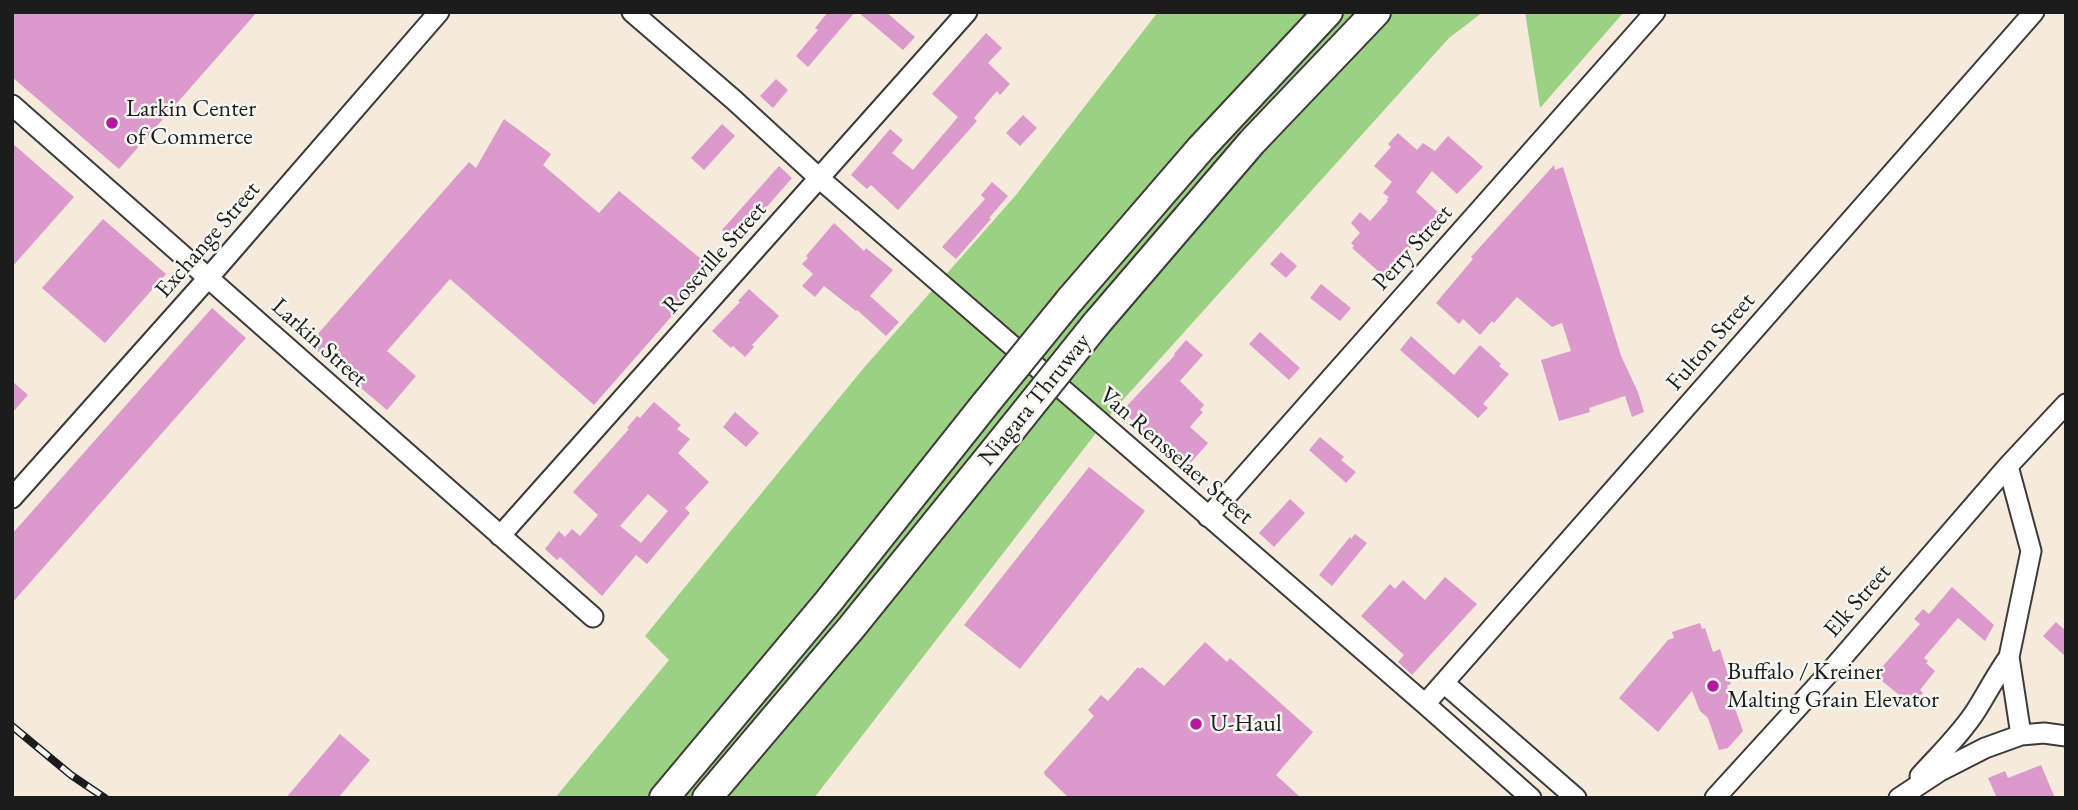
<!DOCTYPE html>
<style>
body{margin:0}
#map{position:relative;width:2078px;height:810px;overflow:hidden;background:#f5eadb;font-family:"EB Garamond",serif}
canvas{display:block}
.frame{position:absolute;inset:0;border:14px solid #1c1c1c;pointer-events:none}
</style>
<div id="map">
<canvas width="2078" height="810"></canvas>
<div class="frame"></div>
</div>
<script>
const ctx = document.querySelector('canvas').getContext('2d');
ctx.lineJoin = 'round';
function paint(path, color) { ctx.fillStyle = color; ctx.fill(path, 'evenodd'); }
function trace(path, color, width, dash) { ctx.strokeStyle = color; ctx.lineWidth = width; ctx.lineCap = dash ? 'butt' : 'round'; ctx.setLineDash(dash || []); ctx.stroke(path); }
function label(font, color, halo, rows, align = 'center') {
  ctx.font = font + ' "EB Garamond",serif'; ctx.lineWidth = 5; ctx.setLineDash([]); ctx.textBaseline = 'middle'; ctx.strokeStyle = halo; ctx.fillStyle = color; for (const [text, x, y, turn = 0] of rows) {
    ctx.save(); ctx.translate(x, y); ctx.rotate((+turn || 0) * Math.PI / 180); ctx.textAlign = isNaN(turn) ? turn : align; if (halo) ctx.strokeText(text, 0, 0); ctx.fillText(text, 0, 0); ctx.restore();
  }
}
paint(new Path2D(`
 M1158 12H1483L1449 38 1113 411 814 798H555L669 660 645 636 862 370 1016 195Z
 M1525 12H1624L1540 108Z`), '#9ad183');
paint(new Path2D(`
 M12 12H257L119 169 12 77Z
 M828 12H855L808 67 796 56 818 30 815 28Z
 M858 12H886L915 37 903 50Z
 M986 33 1002 48 988 63 1010 84 1000 95 997 91 974 118 977 121 898 210 871 185 867 189 851 175 890 129 903 140 892 153 913 170 958 117 932 94Z
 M776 79 788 90 773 108 760 96Z
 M1023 115 1037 128 1020 146 1006 133Z
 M504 119 551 154 543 165 599 213 619 191 713 269 594 405 450 279 387 351 416 376 387 410 309 344 469 162 476 168Z
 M722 124 735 136 704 170 691 158Z
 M1398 133 1417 150 1423 143 1435 151 1448 136 1483 167 1457 194 1432 171 1416 192 1440 214 1385 277 1352 248 1354 246 1351 243 1360 233 1351 223 1360 212 1370 221 1388 201 1387 199 1389 197 1383 193 1392 182 1374 166 1391 147 1388 144Z
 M12 143 74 197 12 267Z
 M1554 165 1555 170 1563 167 1621 356 1638 392 1644 412 1632 417 1625 396 1589 408 1590 412 1559 421 1541 360 1571 351 1562 323 1552 327 1517 297 1494 323 1492 321 1480 335 1463 319 1459 324 1436 303 1473 259 1471 257Z
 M779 166 792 178 736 242 722 230Z
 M992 182 1008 196 989 218 991 219 956 259 942 247 985 199 981 195Z
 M103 219 166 274 105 343 42 288Z
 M834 223 864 251 866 248 893 270 870 296 899 322 886 336 857 310 856 311 824 286 815 297 802 286 813 274 802 264 808 258 806 256Z
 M1281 252 1297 266 1286 278 1270 264Z
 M1321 284 1351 308 1340 321 1310 298Z
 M749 289 779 316 752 345 754 347 745 357 733 346 731 348 712 331 740 302 738 301Z
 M212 308 246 338 12 603V534Z
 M1260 332 1300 368 1289 380 1249 344Z
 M1411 336 1454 375 1480 345 1501 364 1499 366 1509 374 1483 404 1488 408 1478 418 1400 350Z
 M1186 340 1203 355 1180 381 1204 405 1200 410 1203 412 1190 427 1208 443 1186 468 1122 411 1175 355 1174 354Z
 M12 381 28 395 12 413Z
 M654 402 681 425 677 429 690 439 678 453 709 482 685 508 690 513 647 564 636 555 602 596 560 557 557 560 545 549 559 531 565 537 572 529 580 536 598 515 573 492 629 429 627 428 637 416 640 418ZM648 494 668 511 641 543 620 526Z
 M735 412 759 433 746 447 723 427Z
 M1320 437 1344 457 1341 460 1356 472 1346 483 1309 450Z
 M1089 467 1145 511 1020 669 964 625Z
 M1290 499 1305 513 1274 547 1259 533Z
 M1355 534 1367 543 1332 586 1319 575 1350 537 1351 539Z
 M1445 577 1477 604 1412 675 1398 662 1404 655 1361 616 1390 584 1395 589 1403 580 1425 600Z
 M1952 587 1994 625 1985 641 1958 618 1924 658 1928 661 1926 663 1935 671 1920 690 1923 693 1920 696 1925 701 1917 710 1875 675 1920 624 1914 619 1923 609 1929 614Z
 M2056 622 2066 631V657L2043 636Z
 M1700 623 1702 629 1705 628 1713 652 1720 649 1731 684 1727 686 1743 731 1728 748 1719 750 1708 718 1700 711 1692 691 1658 732 1619 698 1668 640 1674 638 1672 632Z
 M1205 642 1227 662 1230 658 1313 732 1276 775 1301 798H1069L1045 775 1044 772 1094 716 1088 710 1101 695 1108 701 1138 667 1140 669 1142 667 1164 686Z
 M340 734 370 760 338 798H286Z
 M2041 765 2055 798H1997L1988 778 2005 771 2008 778Z`), '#dc99cb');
const minor = new Path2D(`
 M632 12 734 100 819 178 1425 704 1531 798
 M12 105 593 617
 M2008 466 2031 551 2009 657 2021 735
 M12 498 209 277 439 12
 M1208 517 1655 12
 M500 536 967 12
 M1444 683 1576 798
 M1425 704 2034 12
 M1920 776C1939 755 1962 733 1977 709 1988 691 1997 674 2009 657
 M1715 798 1828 674 2008 466 2066 404
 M1899 798 1940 771 1985 748 2021 735 2044 733 2066 736`);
const highway = new Path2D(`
 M1069 301 1201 148 1328 12
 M1096 324 1252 142 1376 12
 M664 798 828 602 986 403
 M707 798 851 628 1011 430`);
trace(minor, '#3d3b39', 23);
trace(highway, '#3d3b39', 32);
trace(minor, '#fff', 19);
trace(highway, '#fff', 28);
const rail = new Path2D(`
 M12 726 71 775 105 798`);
trace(rail, '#1c1c1c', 8);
trace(rail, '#f6f6f2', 5, [16]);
const highwayBridge = new Path2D(`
 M986 403 1069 301
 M1011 430 1096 324`);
trace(highwayBridge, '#3d3b39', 32, []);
trace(highwayBridge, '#fff', 28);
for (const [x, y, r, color] of [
 [112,123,7,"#b5179e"],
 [1713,686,7,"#b5179e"],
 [1196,724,7,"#b5179e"]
]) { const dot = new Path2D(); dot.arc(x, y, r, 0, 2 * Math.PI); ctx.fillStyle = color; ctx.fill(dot); trace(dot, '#f6f6f2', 2.5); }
label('24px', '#1c1c1c', '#f6f6f2', [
 ["Larkin Center",126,109],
 ["of Commerce",126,137],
 ["Buffalo / Kreiner",1727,672],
 ["Malting Grain Elevator",1727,700],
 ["U-Haul",1210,724]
], 'left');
label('24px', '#1c1c1c', '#f6f6f2', [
 ["Exchange Street",208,240,-49],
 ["Perry Street",1413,248,-48],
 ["Roseville Street",715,258,-48],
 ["Fulton Street",1711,342,-49],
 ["Larkin Street",319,343,42],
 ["Niagara Thruway",1035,400,-51],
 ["Van Rensselaer Street",1176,456,41],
 ["Elk Street",1858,601,-49]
]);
</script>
